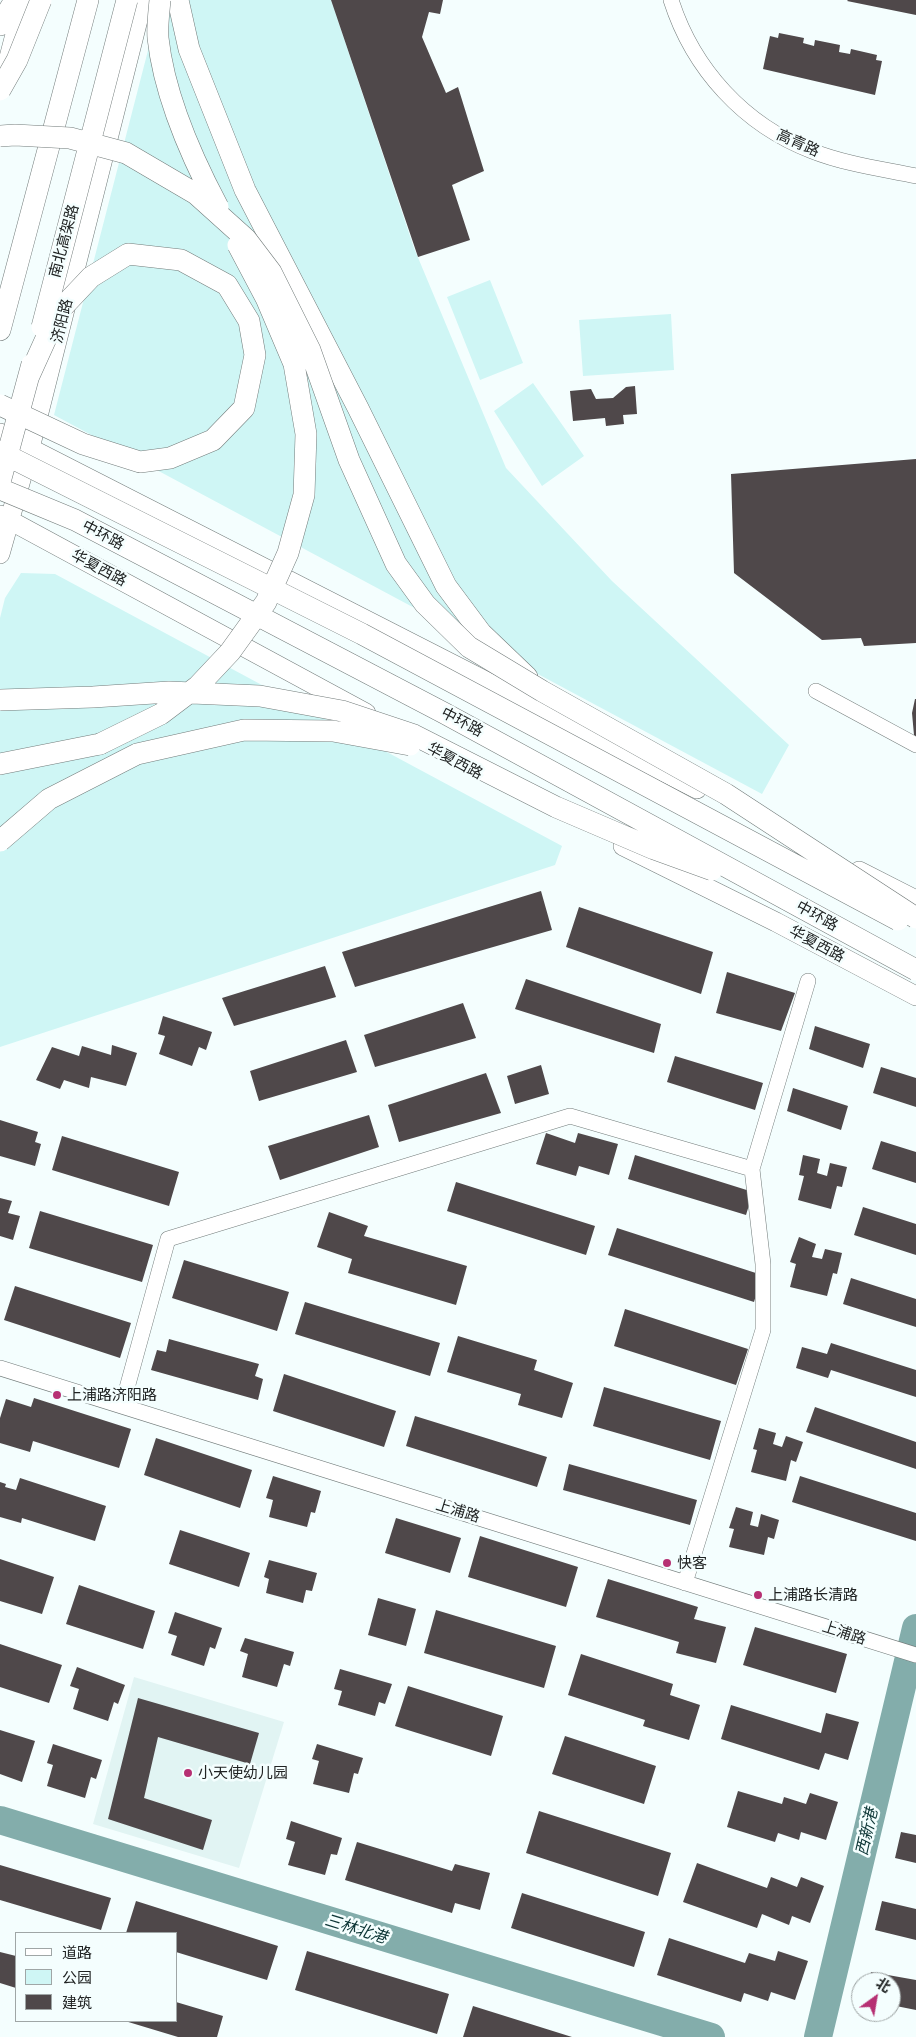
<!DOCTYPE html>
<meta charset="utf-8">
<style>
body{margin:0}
#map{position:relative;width:916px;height:2037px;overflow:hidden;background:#f4fefe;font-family:"Golos Text","Noto Sans SC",sans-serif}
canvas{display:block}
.legend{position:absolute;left:15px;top:1932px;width:162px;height:90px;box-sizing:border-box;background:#f4fefe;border:1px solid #9fa6a6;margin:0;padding:6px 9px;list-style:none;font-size:15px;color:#202323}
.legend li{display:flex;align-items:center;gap:10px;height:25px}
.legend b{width:25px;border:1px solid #9fa6a6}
.north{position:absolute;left:851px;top:1972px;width:50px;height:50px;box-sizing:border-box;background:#f4fefe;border:1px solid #9fa6a6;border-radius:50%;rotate:32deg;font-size:14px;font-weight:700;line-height:20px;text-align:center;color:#202323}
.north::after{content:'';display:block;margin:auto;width:18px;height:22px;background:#b63073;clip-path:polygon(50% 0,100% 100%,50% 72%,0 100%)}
</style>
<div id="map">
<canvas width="916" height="2037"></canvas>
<ul class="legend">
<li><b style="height:6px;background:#fff"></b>道路</li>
<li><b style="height:14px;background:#cff6f5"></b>公园</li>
<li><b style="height:14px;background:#4f484a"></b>建筑</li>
</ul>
<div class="north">北</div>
</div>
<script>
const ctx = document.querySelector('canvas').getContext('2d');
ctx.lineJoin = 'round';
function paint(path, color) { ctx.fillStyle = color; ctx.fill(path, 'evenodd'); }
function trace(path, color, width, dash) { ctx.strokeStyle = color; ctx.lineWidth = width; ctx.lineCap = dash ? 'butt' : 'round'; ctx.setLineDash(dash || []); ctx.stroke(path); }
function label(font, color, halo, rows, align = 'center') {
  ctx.font = font + ' "Golos Text","Noto Sans SC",sans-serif'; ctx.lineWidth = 5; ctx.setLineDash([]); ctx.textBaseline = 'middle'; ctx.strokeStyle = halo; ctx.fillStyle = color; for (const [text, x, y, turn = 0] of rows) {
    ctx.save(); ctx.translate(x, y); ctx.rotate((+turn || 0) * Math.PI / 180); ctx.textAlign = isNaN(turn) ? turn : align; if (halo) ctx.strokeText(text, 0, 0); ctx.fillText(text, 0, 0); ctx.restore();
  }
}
paint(new Path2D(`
 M134 1677 284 1722 239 1868 93 1824Z`), '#e1f4f3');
paint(new Path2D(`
 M161 0H331L414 248 506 468 612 581 789 745 762 794 54 415Z
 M490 280 523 363 480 380 447 297Z
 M671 314 674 370 583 376 579 320Z
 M533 383 584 456 542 486 494 411Z
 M21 573 55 574 562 846 555 865 0 1047V618L5 598Z`), '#cff6f5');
trace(new Path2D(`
 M0 1820 711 2037
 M818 2037 916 1628`), '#83adab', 28);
paint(new Path2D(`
 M331 0H443L440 14 429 12 422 37 446 93 458 87 484 171 452 185 470 240 418 257Z
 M848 0H916V15L847 1Z
 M779 33 804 38 803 43 814 46 815 40 840 45 839 52 850 54 851 49 877 55 876 60 882 61 875 95 763 69 770 36 778 38Z
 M635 386 637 414 623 415 624 424 606 426 605 418 573 421 570 391 591 389 596 399 613 398 626 387Z
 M916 459V643L864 646 861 638 822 640 734 573 731 474Z
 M915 699H916V737L914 735 912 713Z
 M541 891 552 930 355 987 342 952Z
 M579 907 713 952 701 994 566 947Z
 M325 966 336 997 234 1026 222 998Z
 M727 972 795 993 781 1031 716 1013Z
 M526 979 661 1024 654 1053 515 1009Z
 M463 1003 476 1038 375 1067 364 1035Z
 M163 1016 212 1032 206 1050 199 1047 192 1066 159 1054 165 1036 158 1034Z
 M815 1026 870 1044 863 1068 809 1049Z
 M346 1040 357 1072 259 1101 250 1071Z
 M112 1045 137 1053 126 1086 91 1077 89 1088 64 1080 60 1089 36 1080 52 1047 79 1056 82 1046 111 1055Z
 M675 1056 763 1083 755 1110 667 1082Z
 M541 1065 549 1094 515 1104 507 1076Z
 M881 1067 916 1078V1107L873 1093Z
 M486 1073 501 1113 399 1142 388 1105Z
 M793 1088 848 1106 841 1130 787 1111Z
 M369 1115 379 1147 280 1180 268 1146Z
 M0 1120 38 1132 35 1142 41 1144 35 1166 0 1156Z
 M546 1133 575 1143 578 1133 618 1144 609 1175 579 1166 576 1176 536 1164Z
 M62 1136 179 1172 169 1206 52 1170Z
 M881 1141 916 1152V1183L872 1169Z
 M635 1155 753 1192 746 1215 628 1179Z
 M803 1155 820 1159 817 1173 827 1176 830 1163 847 1167 842 1187 837 1186 831 1209 798 1200 804 1176 799 1175Z
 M456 1182 595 1226 586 1255 447 1211Z
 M0 1198 12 1201 8 1213 20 1216 13 1240 0 1236Z
 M863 1207 916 1224V1255L854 1235Z
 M40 1211 153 1245 142 1282 29 1248Z
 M329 1212 368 1226 364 1236 467 1266 456 1305 348 1273 352 1259 317 1247Z
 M617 1228 762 1275 754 1302 608 1255Z
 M799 1237 816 1244 812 1257 822 1259 825 1249 842 1253 837 1274 833 1273 827 1296 790 1287 796 1264 790 1262Z
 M184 1260 289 1292 277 1331 172 1298Z
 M851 1278 916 1299V1327L843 1304Z
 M15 1286 131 1323 120 1358 4 1320Z
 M305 1302 440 1343 430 1376 295 1334Z
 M625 1309 748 1349 736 1385 614 1346Z
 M458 1336 537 1360 534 1370 573 1383 562 1418 518 1405 521 1394 447 1372Z
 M169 1339 259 1364 255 1376 263 1379 258 1400 151 1370 157 1350 166 1352Z
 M831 1343 916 1370V1397L831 1370 828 1378 796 1368 802 1347 827 1354Z
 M284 1374 396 1411 384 1447 273 1411Z
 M604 1387 721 1421 710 1460 593 1426Z
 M34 1398 131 1429 119 1468 33 1441 30 1452 0 1443V1418L6 1399 31 1407Z
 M815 1407 916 1442V1469L806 1432Z
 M415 1416 547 1457 537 1487 406 1446Z
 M759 1428 776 1433 773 1444 782 1447 786 1436 803 1442 796 1462 791 1460 786 1481 751 1472 757 1450 753 1449Z
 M156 1438 252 1470 240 1508 144 1475Z
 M569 1464 697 1500 690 1525 563 1490Z
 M273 1476 321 1491 315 1513 311 1512 307 1527 269 1517 273 1500 266 1498Z
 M800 1476 916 1513V1541L792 1502Z
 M20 1478 106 1506 95 1541 22 1518 21 1523 0 1517V1482L6 1484 5 1487 16 1490Z
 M736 1507 753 1512 750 1525 758 1527 761 1514 779 1520 774 1539 768 1537 764 1555 729 1547 734 1529 729 1528Z
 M396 1518 461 1538 450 1573 385 1553Z
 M180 1530 250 1553 239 1587 169 1564Z
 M480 1536 578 1567 566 1607 468 1577Z
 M0 1559 54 1577 42 1614 0 1601Z
 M269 1560 317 1573 312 1591 306 1590 303 1603 266 1593 269 1579 264 1577Z
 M608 1579 698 1607 694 1619 726 1627 716 1663 676 1653 679 1642 596 1617Z
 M79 1585 155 1611 143 1649 66 1624Z
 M378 1598 416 1609 406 1646 368 1635Z
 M436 1610 556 1646 544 1688 424 1653Z
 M175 1612 222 1628 215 1649 210 1647 204 1666 171 1655 177 1636 168 1633Z
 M755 1627 847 1654 836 1693 743 1665Z
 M245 1638 294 1652 290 1666 284 1664 277 1687 242 1677 248 1654 240 1651Z
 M0 1644 62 1665 49 1703 0 1687Z
 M581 1654 673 1684 670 1695 700 1705 689 1740 643 1726 645 1720 568 1695Z
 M77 1667 125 1685 118 1704 114 1702 108 1721 73 1709 79 1689 70 1686Z
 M340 1669 392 1684 385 1704 379 1702 375 1716 338 1705 342 1691 334 1689Z
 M408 1686 503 1716 491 1756 395 1726Z
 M138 1698 259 1733 250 1764 158 1737 144 1798 212 1820 203 1850 108 1819Z
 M731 1705 821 1733 826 1713 859 1722 848 1760 825 1753 819 1770 721 1739Z
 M0 1730 35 1741 22 1782 0 1774Z
 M565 1736 656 1766 644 1804 552 1774Z
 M53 1744 102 1760 96 1779 91 1777 85 1798 47 1786 53 1765 47 1763Z
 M317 1744 363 1758 358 1774 354 1773 349 1793 313 1784 319 1761 312 1759Z
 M738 1791 782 1804 784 1797 806 1804 810 1793 838 1802 826 1840 801 1832 799 1840 778 1833 775 1842 727 1827Z
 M539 1811 671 1853 658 1896 526 1853Z
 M291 1821 342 1838 337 1855 331 1854 325 1875 288 1865 295 1842 286 1839Z
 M901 1832 916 1835V1863L895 1858Z
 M357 1842 452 1871 455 1864 490 1873 480 1910 455 1903 452 1913 345 1880Z
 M697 1863 767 1888 771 1877 797 1887 801 1877 824 1886 810 1923 792 1916 789 1925 762 1914 757 1928 683 1902Z
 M0 1865 111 1898 101 1930 0 1900Z
 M522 1893 645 1932 634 1967 511 1928Z
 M136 1901 278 1946 267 1980 176 1952V1933H126Z
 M882 1901 916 1909V1940L875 1930Z
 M669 1938 745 1963 749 1953 775 1961 778 1951 808 1961 795 2000 771 1992 768 2001 744 1993 741 2002 657 1975Z
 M307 1951 449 1994 437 2034 295 1990Z
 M0 1952 16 1956V1988L0 1983Z
 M871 1972 916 1980V2010L891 2005V1982H869Z
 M176 2002 223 2016 217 2037H178L125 2021H176Z
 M473 2006 572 2037H463Z`), '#4f484a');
const minor = new Path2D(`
 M671 0C693 69 744 125 812 151 845 164 882 169 916 176
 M816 691 916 745
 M0 1368 916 1655
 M122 1406 168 1239 570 1116 752 1169
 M685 1583 763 1330V1264L752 1169 808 981`);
const major = new Path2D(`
 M6 69 24 0
 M0 433 697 789
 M0 515 366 713
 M0 554 30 448 143 0
 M623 846 776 922 916 996
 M859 871 916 900`);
const highway = new Path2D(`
 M178 0 189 49 245 190 358 408 446 586 481 633 527 677
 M0 25 15 0
 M0 330 88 0
 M0 764 100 744`);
trace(minor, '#737c7b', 16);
trace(major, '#737c7b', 20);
trace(highway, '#737c7b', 22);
trace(minor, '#fff', 15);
trace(major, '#fff', 19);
trace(highway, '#fff', 21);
const highwayBridge = new Path2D(`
 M160 0C159 12 157 26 158 38 164 94 192 158 218 207
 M0 90 17 60 41 0
 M0 136 15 135 70 138 126 153 196 194 246 239 271 272 310 350 349 460 396 564 425 604 469 647 542 691 726 794 916 918
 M42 327 127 0
 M0 405 83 444 140 462 170 458 213 440 244 408 255 355 249 321 227 285 181 260 128 254 91 277 58 312 29 376
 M0 452 362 634 898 920
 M0 482 32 364
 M0 489 75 520 444 713 916 970
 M0 700 93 697 169 692 260 696 342 711 414 735 556 807 654 849 712 870
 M100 744 161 714 198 686 230 652 266 602 288 553 304 495 306 434 294 364 266 298 238 245
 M0 841 49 799 137 754 244 730 333 731 410 745`);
trace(highwayBridge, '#737c7b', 22, []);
trace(highwayBridge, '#fff', 21);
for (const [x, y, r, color] of [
 [57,1395,5,"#b63073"],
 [667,1563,5,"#b63073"],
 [758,1595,5,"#b63073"],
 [188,1773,5,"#b63073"]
]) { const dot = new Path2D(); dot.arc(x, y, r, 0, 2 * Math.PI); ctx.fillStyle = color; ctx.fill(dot); trace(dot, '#f4fefe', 2); }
label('15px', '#202323', '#f4fefe', [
 ["高青路",798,143,24],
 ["南北高架路",64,241,-75],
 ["济阳路",62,321,-76],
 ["中环路",103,535,28],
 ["华夏西路",99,568,28],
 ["中环路",462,722,28],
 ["华夏西路",455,761,28],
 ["中环路",817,916,29],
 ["华夏西路",817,944,28],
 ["上浦路",458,1511,17],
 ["上浦路",844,1633,18]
]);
label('15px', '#202323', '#f4fefe', [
 ["上浦路济阳路",67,1395],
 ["快客",677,1563],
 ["上浦路长清路",768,1595],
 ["小天使幼儿园",198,1773]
], 'left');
label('italic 16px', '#0c3535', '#f4fefe', [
 ["西新港",867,1832,-77],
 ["三林北港",356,1929,17]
]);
</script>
